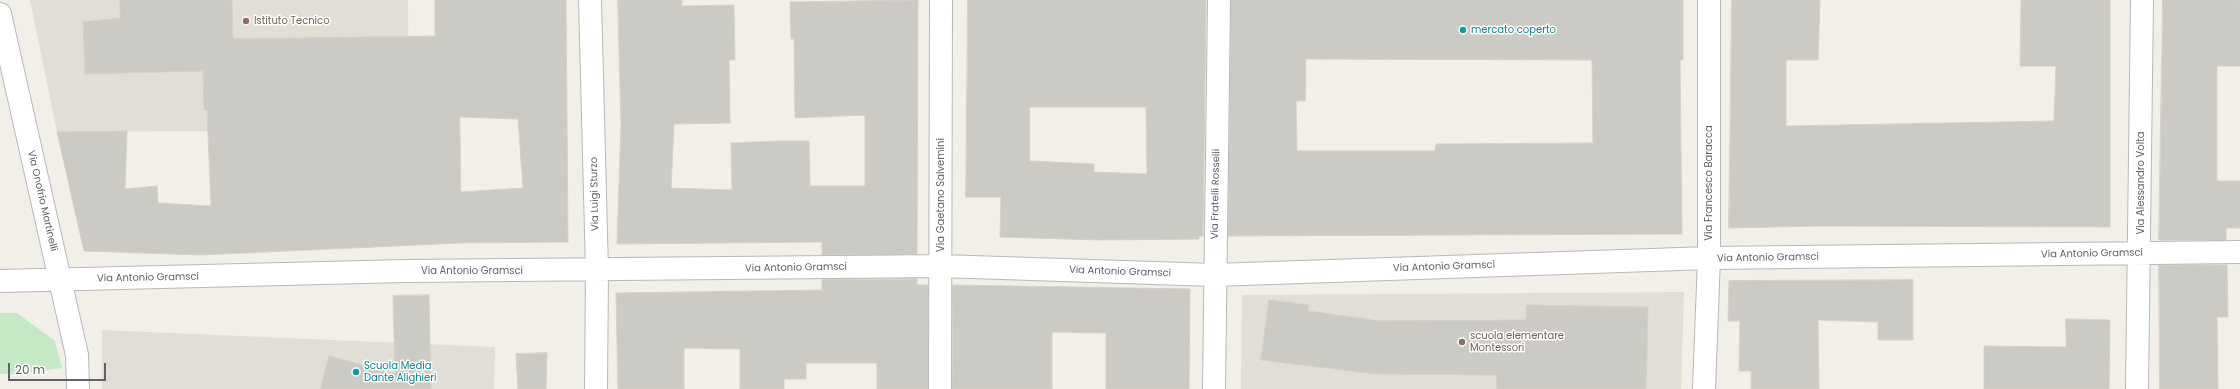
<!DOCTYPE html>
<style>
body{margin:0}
#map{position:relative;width:2240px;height:389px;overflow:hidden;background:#f1efe8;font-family:Poppins,sans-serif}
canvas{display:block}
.scale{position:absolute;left:8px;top:363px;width:98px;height:18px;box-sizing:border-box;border:2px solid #5f6368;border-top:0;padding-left:5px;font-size:12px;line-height:14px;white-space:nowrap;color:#5f6368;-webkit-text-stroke:3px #fff;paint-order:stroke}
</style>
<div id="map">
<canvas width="2240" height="389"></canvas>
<div class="scale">20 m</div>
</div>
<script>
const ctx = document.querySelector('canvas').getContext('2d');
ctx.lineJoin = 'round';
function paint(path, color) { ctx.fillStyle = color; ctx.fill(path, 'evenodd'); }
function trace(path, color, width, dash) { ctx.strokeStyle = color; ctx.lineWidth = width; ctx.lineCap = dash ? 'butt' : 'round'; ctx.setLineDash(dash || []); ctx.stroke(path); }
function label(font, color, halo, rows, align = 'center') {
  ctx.font = font + ' Poppins,sans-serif'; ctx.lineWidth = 3; ctx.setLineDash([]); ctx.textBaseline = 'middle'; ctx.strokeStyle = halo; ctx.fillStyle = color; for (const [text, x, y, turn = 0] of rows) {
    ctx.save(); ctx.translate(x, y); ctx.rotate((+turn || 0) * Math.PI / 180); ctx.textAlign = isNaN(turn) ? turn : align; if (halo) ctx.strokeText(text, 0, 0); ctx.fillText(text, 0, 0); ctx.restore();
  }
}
paint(new Path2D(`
 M30 0H408L409 130 57 132Z
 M1684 292 1681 389H1241L1242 295Z
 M102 330 495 347 494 389H102Z`), '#e1ded6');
paint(new Path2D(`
 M0 313H17L55 341 62 368 18 374H0Z`), '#c5e8c5');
const building = new Path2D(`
 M120 0H232L233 39 435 36V0H566L568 242 460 243 201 255 84 251 57 132 127 131 125 189 157 186 158 203 211 206 207 110H204L203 71 85 74 83 22 120 18ZM460 117 518 119 523 188 461 192Z
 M618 0H682V6L734 5 735 60H729L730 123 674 124 671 188 732 190 731 143 780 141H809L810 186H865V115L795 118 794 39H791L790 2 918 0 917 254 822 255V242L617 244 621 125Z
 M968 0H1206L1203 236H1199V239L1100 240 1000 237 1001 197H966ZM1030 107H1146L1147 174 1094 172V164L1030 161Z
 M1231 0H1683V60H1680L1682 234 1228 236ZM1306 59 1592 60 1593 143 1436 144 1435 151H1297L1296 101H1305Z
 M1732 0H1820L1818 60H1786V126L2054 121 2056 66H2020L2021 0H2110V227L1821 226 1729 228Z
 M2163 0H2240V66H2217V181H2240V228H2226V240H2159Z
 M2159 265H2227L2228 317H2217L2218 389H2160Z
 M917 279V285H928V389H877V363H806V379H784V389H740V349L684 348V389H618L616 293 822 290V280Z
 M1913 280V340H1878V322L1818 320 1819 389H1751V371H1739L1740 321H1728L1729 281Z
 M953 285 1190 289 1189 389H1106V333L1052 332V389H952Z
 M429 295 431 389H320L329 356 395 374 393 296Z
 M1269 300 1309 305 1308 311 1379 321 1526 320V305L1648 307 1646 389H1497L1496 375 1375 374 1261 360Z
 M2066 319 2110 320 2109 389H1984V346L2066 347Z
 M547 353 546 389H518L516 354Z`);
paint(building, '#cccac5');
trace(building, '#d6d1c6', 1);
const minor = new Path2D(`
 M590 0 597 271 596 389
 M0 14 77 355 78 389
 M0 281 405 271 941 266 1214 275 1709 258 2240 252
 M940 389 941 0
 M1214 389 1219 0
 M1704 389 1709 258V0
 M2137 389 2142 0`);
trace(minor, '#b5b8bc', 24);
trace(minor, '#fff', 22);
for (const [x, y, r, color] of [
 [246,21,4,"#8d6e63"],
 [1463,30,4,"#0f9aa8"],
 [1462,342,4,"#8d6e63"],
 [356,372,4,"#0f9aa8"]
]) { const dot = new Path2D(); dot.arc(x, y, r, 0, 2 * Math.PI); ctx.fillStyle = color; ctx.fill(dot); trace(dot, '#fff', 1.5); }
label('10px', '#785e54', '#fff', [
 ["Istituto Tecnico",254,21],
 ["scuola elementare",1470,336],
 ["Montessori",1470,348]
], 'left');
label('10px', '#0d838f', '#fff', [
 ["mercato coperto",1471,30],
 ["Scuola Media",364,366],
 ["Dante Alighieri",364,378]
], 'left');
label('10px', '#5f6368', '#fff', [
 ["Via Francesco Baracca",1709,183,-90],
 ["Via Alessandro Volta",2141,183,-90],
 ["Via Luigi Sturzo",595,194,-91],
 ["Via Fratelli Rosselli",1216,194,-89],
 ["Via Gaetano Salvemini",941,195,-90],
 ["Via Onofrio Martinelli",42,201,77],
 ["Via Antonio Gramsci",2092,254,-1],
 ["Via Antonio Gramsci",1768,258,-1],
 ["Via Antonio Gramsci",1444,267,-2],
 ["Via Antonio Gramsci",796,268,-1],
 ["Via Antonio Gramsci",472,271],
 ["Via Antonio Gramsci",1120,272,2],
 ["Via Antonio Gramsci",148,278,-1]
]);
</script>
